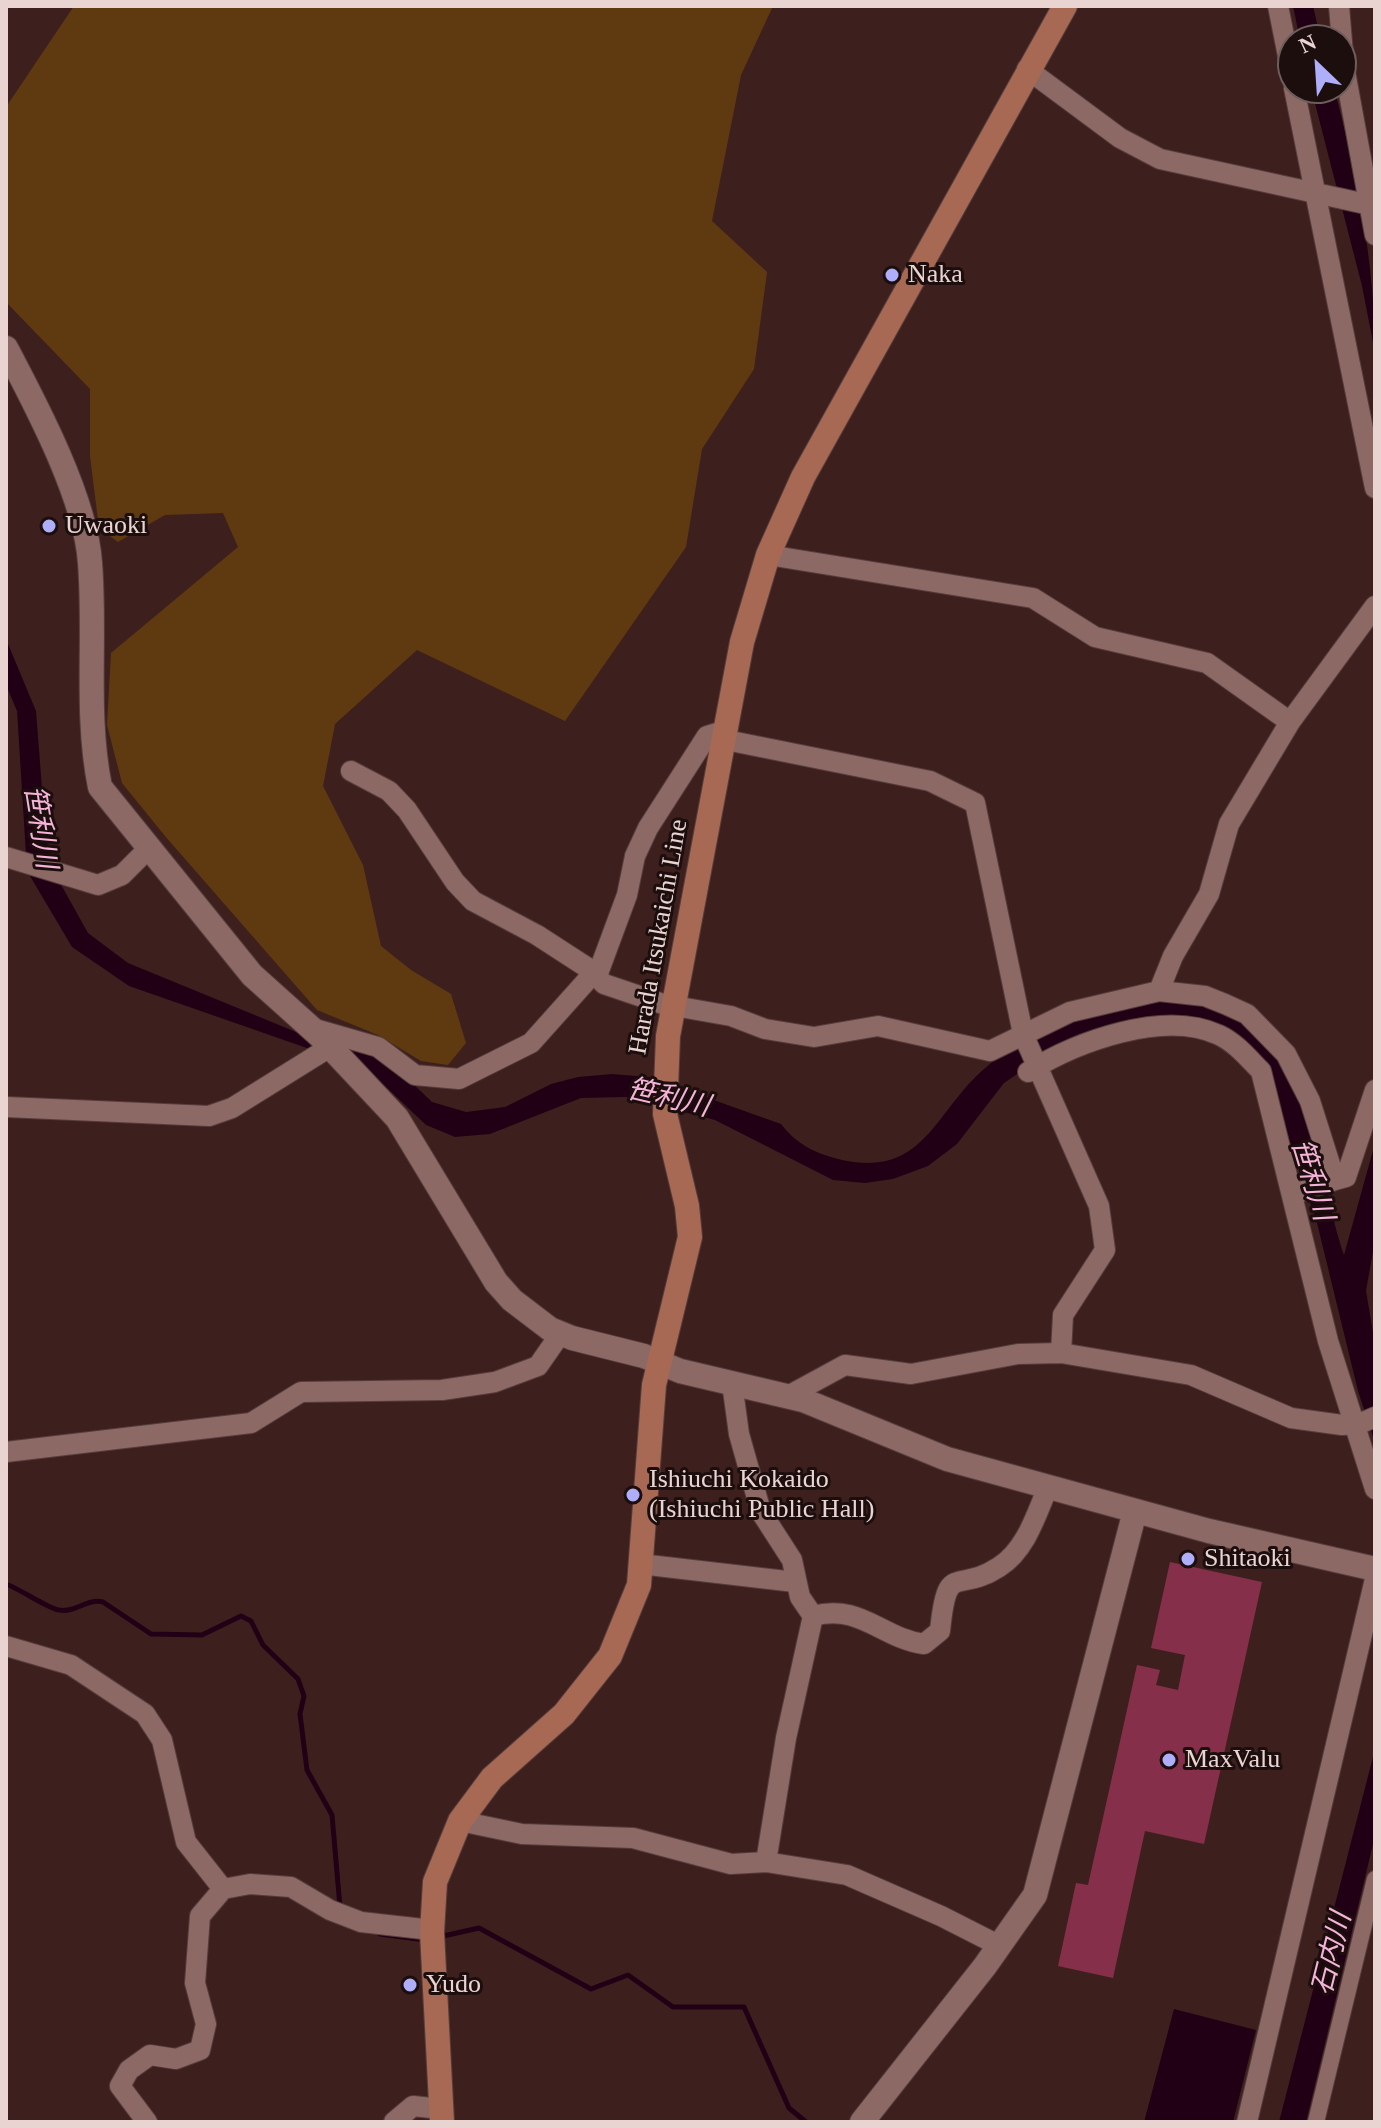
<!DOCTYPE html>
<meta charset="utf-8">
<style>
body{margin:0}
#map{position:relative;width:1381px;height:2128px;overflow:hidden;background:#3d201e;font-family:"Times New Roman",serif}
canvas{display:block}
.frame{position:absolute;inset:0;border:8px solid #e9d4d2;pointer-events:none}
.north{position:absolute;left:1277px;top:24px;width:80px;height:80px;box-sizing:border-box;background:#1b0e0d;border:2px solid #6d5d5c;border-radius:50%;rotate:335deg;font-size:22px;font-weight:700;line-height:32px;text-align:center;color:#e9d4d2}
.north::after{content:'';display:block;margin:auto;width:28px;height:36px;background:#afaefa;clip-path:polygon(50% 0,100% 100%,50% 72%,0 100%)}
</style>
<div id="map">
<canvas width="1381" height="2128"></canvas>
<div class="frame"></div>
<div class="north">N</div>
</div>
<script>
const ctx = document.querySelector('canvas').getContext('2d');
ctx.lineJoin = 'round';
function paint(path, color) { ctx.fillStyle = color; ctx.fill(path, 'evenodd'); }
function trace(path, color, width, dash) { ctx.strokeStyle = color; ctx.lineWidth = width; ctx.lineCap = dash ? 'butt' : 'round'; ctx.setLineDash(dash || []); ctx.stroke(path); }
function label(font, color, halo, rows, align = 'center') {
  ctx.font = font + ' "Times New Roman","Noto Sans JP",serif'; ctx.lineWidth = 6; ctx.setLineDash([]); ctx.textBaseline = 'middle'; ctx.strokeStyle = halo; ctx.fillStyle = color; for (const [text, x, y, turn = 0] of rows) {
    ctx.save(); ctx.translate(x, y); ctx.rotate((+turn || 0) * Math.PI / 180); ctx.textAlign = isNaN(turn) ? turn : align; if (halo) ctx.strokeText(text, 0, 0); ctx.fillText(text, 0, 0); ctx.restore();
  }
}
paint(new Path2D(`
 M74 6H773L741 75 712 221 767 272 754 369 702 449 686 547 565 721 417 650 335 724 323 786 363 865 381 946 411 970 451 994 466 1043 448 1065 421 1061 378 1035 317 1010 165 836 122 783 107 725 111 653 238 547 223 513 165 515 118 542 99 528 90 456V389L6 302V107Z`), '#5f3a10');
paint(new Path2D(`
 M1293 6H1313L1321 40H1300Z
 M1311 88H1334C1357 174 1375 264 1375 353L1362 286Z
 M6 639 36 711 46 839 59 881 88 933 128 963 301 1034 385 1057 432 1102 466 1112 505 1107 551 1084 578 1077 612 1074 649 1077 781 1124C797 1145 817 1154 842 1160 924 1178 935 1111 984 1069 1051 1010 1203 964 1270 1045 1309 1092 1324 1194 1344 1255L1375 1143V1240L1366 1291 1375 1344V1443L1358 1391 1317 1223 1271 1085 1196 1023 1041 1058 1004 1083 957 1144 928 1166 893 1179 865 1183 833 1180 715 1120 626 1097 581 1098 490 1134 455 1137 426 1125 367 1069 129 986 72 947 27 871 17 711 6 685Z
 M1375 1749V1836L1306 2122H1279Z
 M1174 2009 1256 2030 1233 2122H1144Z`), '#210015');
trace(new Path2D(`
 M6 1584C20 1589 49 1609 59 1610 76 1613 87 1598 103 1602L151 1634 202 1635 241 1616 251 1621 263 1645 298 1679 304 1696 300 1714 307 1770 332 1815 340 1907
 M380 1934 425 1940
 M439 1937 479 1928 591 1989 628 1975 673 2007H744L789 2108 806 2122`), '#210015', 5);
paint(new Path2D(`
 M1170 1562 1262 1582 1204 1844 1145 1831 1113 1978 1058 1966 1076 1883 1088 1885 1137 1665 1160 1670 1156 1685 1178 1690 1185 1655 1151 1648Z`), '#862f4a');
const pedestrian = new Path2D(`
 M1316 2122 1375 1879`);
const minor = new Path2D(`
 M1278 6 1293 81
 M1339 6 1344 66 1375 235
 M1027 69 1120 138 1160 159 1375 206
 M1294 88 1375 488
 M768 555 1033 598 1095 637 1207 663 1290 722
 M721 739 930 781 975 803 1023 1034 1099 1206 1105 1250 1063 1315 1061 1353
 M351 771 389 791 407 810 455 882 473 901 537 935 591 970 604 984 663 1004 731 1016 765 1029 814 1037 878 1026 990 1051 1070 1012 1159 991 1205 996 1225 1004 1247 1014 1286 1054 1310 1101 1335 1180 1346 1177 1375 1090
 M6 857 98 885 122 875 147 850
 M1159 991 1173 956 1209 894 1229 824 1290 722 1375 606
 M312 1028 378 1047 415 1075 459 1079 531 1043 590 977 597 976 627 895 635 856 648 828 707 736 723 731
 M1028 1072C1076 1042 1164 1009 1219 1035 1236 1043 1248 1058 1261 1071L1328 1341 1375 1489
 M6 1107 209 1116 232 1108 330 1047
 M1294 1194 1335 1180
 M732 1383 739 1434 761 1512 792 1560 800 1597 813 1616 786 1738 766 1862
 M788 1396 845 1365 911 1374 1018 1354 1061 1353 1191 1375 1291 1418 1342 1425 1359 1424 1375 1417
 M6 1452 251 1423 301 1392 442 1390 495 1382 538 1366 561 1333
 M640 1564 795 1582
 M813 1616C860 1603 881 1638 924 1644L940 1631C947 1559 956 1595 999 1567 1026 1550 1036 1515 1048 1487
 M6 1646 71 1665 145 1714 162 1740 186 1842 223 1889
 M460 1821 522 1834 633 1838 731 1864 766 1862 847 1875 941 1916 1000 1946
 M147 2122 120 2086 129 2070 150 2055 176 2059 200 2050 206 2024 195 1983 200 1916 223 1889 250 1884 291 1887 330 1910 361 1922 432 1930
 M394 2122 413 2106 441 2109
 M1247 2122 1375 1579`);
const tertiary = new Path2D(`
 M6 348C36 405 86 499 90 563 96 638 85 713 100 787L252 975 320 1036 397 1118 496 1282 512 1300 550 1329 572 1338 644 1356 680 1371 803 1400 947 1459 1209 1531 1375 1569
 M862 2122 985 1966 1035 1895 1135 1511`);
const secondary = new Path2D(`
 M442 2122 432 1932 435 1882 460 1821 492 1778 564 1714 610 1656 639 1585 654 1385 690 1237 687 1206 665 1114 668 1036 742 642 768 555 803 477 1065 6`);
trace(pedestrian, '#563d3c', 18);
trace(minor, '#563d3c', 22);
trace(tertiary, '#563d3c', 26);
trace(secondary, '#563d3c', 26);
trace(pedestrian, '#8d6966', 16);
trace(minor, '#8d6966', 20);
trace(tertiary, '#8d6966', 24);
trace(secondary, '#a76954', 24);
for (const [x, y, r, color] of [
 [892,275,8,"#afaefa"],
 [49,526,8,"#afaefa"],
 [633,1495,8,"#afaefa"],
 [1188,1559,8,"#afaefa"],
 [1169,1760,8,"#afaefa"],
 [410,1985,8,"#afaefa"]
]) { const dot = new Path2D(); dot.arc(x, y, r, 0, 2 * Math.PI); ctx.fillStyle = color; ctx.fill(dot); trace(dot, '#1b0e0d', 3); }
label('26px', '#e9d4d2', '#1b0e0d', [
 ["Naka",908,275],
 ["Uwaoki",65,526],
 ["Ishiuchi Kokaido",649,1480],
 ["(Ishiuchi Public Hall)",649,1510],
 ["Shitaoki",1204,1559],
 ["MaxValu",1185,1760],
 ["Yudo",426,1985]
], 'left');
label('26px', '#e9d4d2', '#1b0e0d', [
 ["Harada Itsukaichi Line",659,937,-80]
]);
label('italic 28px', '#f6b3d9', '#1b0e0d', [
 ["笹利川",39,827,81],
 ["笹利川",668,1099,13],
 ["笹利川",1311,1180,73],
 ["石内川",1333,1954,-76]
]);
</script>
